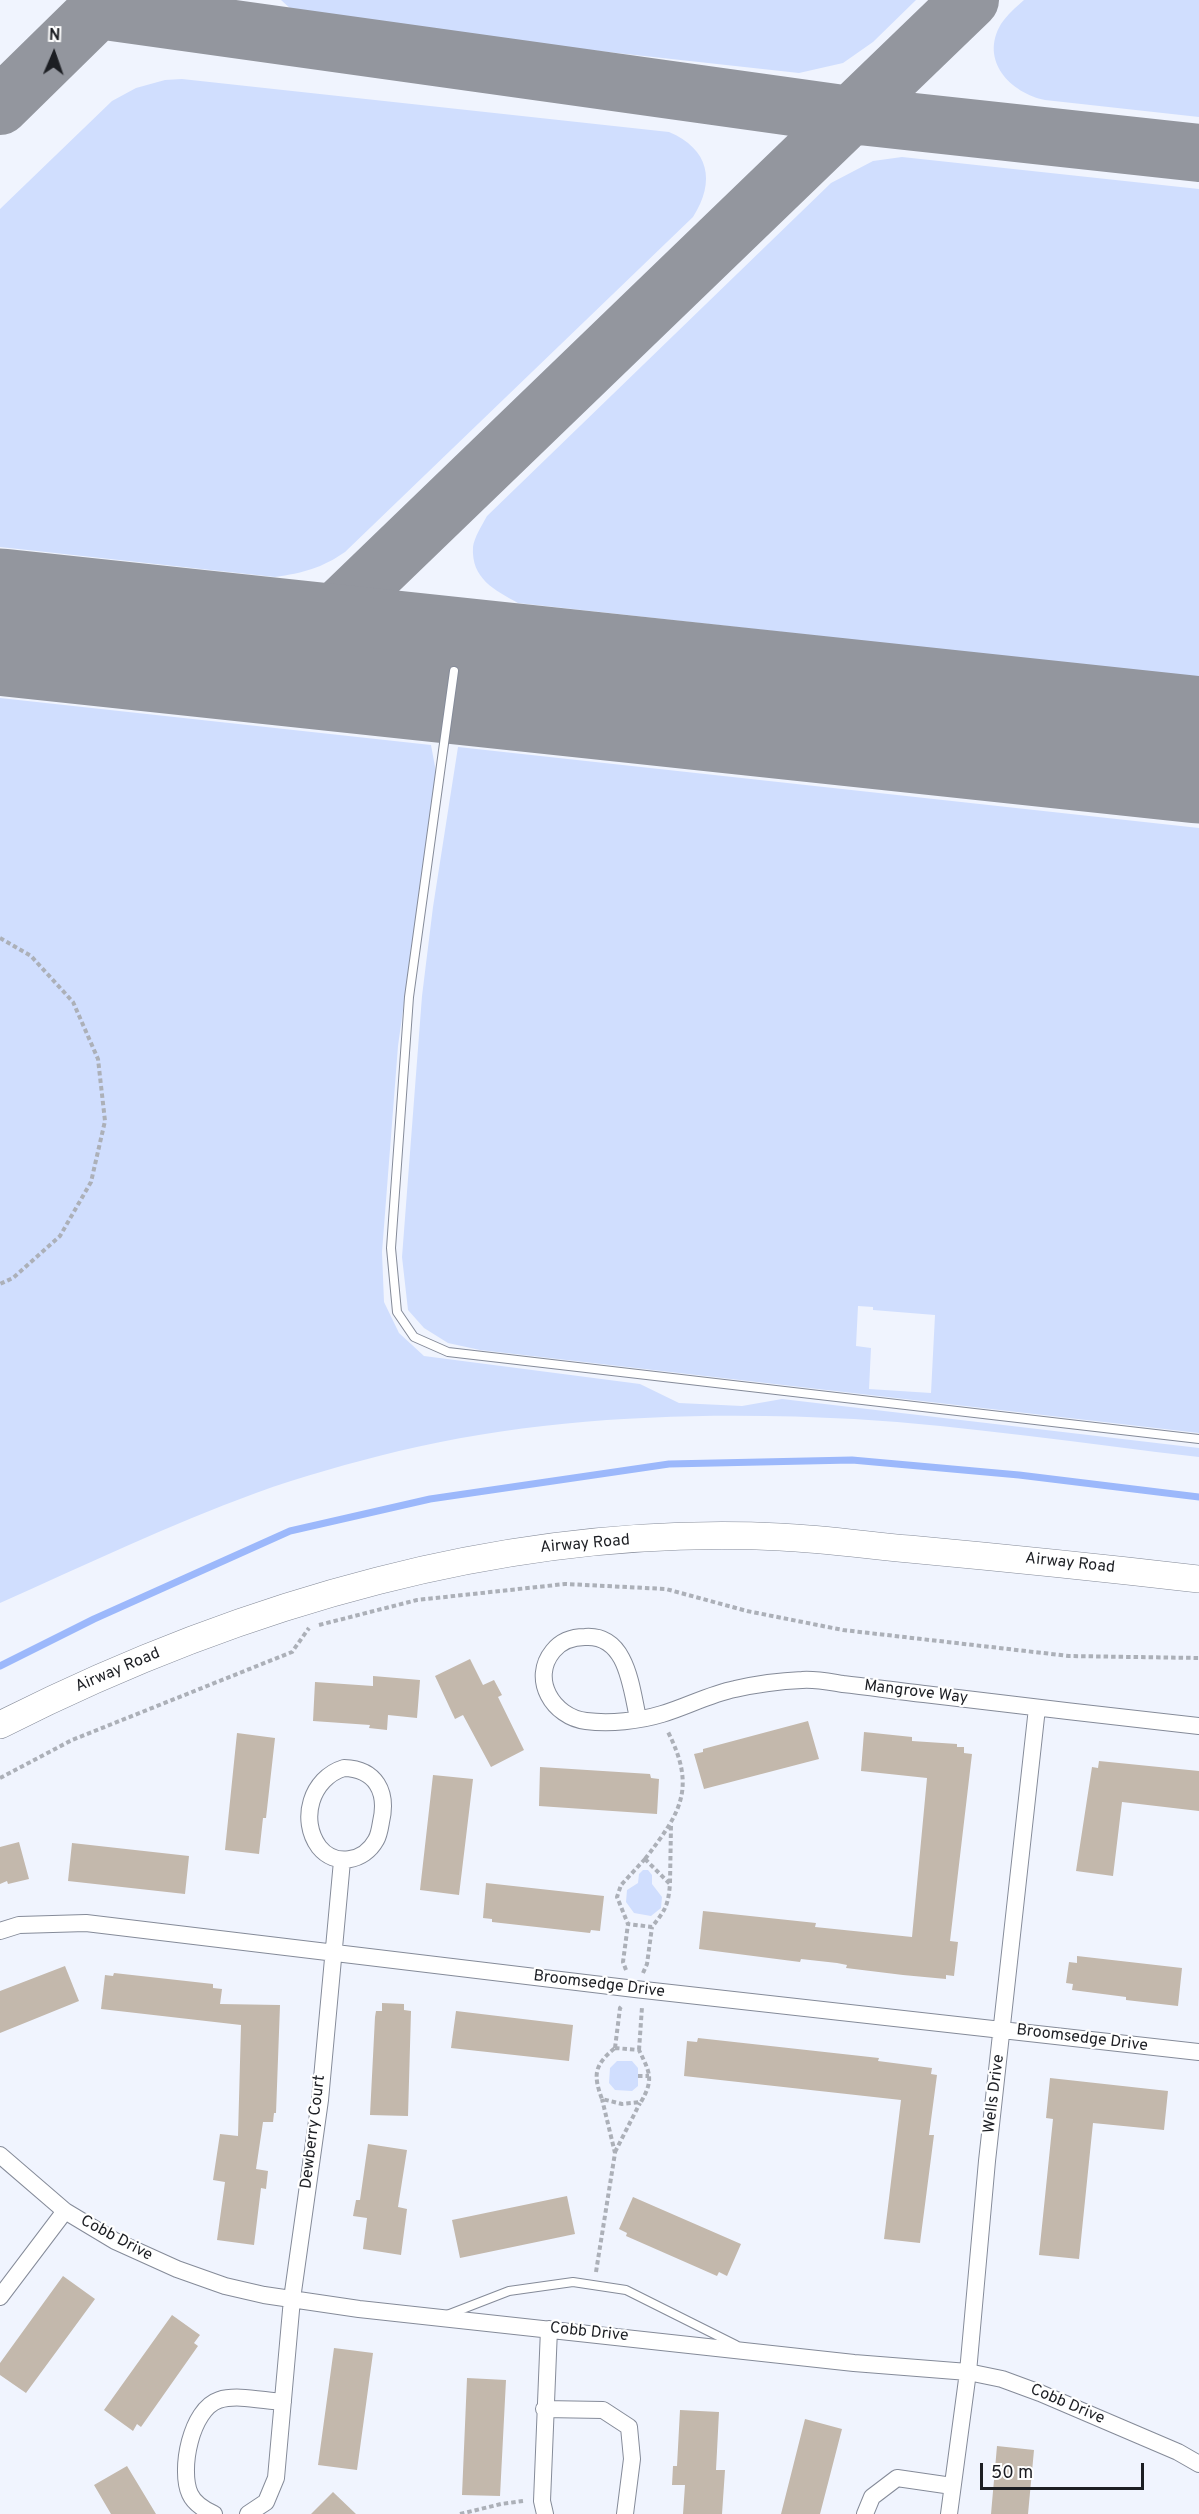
<!DOCTYPE html>
<style>
body{margin:0}
#map{position:relative;width:1199px;height:2514px;overflow:hidden;background:#f0f4fe;font-family:Overpass,sans-serif}
canvas{display:block}
.north{position:absolute;left:24px;top:24px;width:60px;height:60px;-webkit-text-stroke:4px #fff;paint-order:stroke;rotate:2deg;font-size:16px;font-weight:700;line-height:24px;text-align:center;color:#1c1e23}
.north::after{content:'';display:block;margin:auto;width:21px;height:27px;background:#1c1e23;clip-path:polygon(50% 0,100% 100%,50% 72%,0 100%)}
.scale{position:absolute;left:980px;top:2463px;width:164px;height:27px;box-sizing:border-box;border:3px solid #1c1e23;border-top:0;padding-left:8px;font-size:18px;line-height:21px;white-space:nowrap;color:#1c1e23;-webkit-text-stroke:4px #fff;paint-order:stroke}
</style>
<div id="map">
<canvas width="1199" height="2514"></canvas>
<div class="north">N</div>
<div class="scale">50 m</div>
</div>
<script>
const ctx = document.querySelector('canvas').getContext('2d');
ctx.lineJoin = 'round';
function paint(path, color) { ctx.fillStyle = color; ctx.fill(path, 'evenodd'); }
function trace(path, color, width, dash) { ctx.strokeStyle = color; ctx.lineWidth = width; ctx.lineCap = dash ? 'butt' : 'round'; ctx.setLineDash(dash || []); ctx.stroke(path); }
function label(font, color, halo, rows, align = 'center') {
  ctx.font = font + ' Overpass,sans-serif'; ctx.lineWidth = 4.5; ctx.setLineDash([]); ctx.textBaseline = 'middle'; ctx.strokeStyle = halo; ctx.fillStyle = color; for (const [text, x, y, turn = 0] of rows) {
    ctx.save(); ctx.translate(x, y); ctx.rotate((+turn || 0) * Math.PI / 180); ctx.textAlign = isNaN(turn) ? turn : align; if (halo) ctx.strokeText(text, 0, 0); ctx.fillText(text, 0, 0); ctx.restore();
  }
}
paint(new Path2D(`
 M281 0H916L873 42 843 63 799 73 307 19 292 10Z
 M1024 0H1199V117L1045 100C1011 93 979 61 1001 24 1007 15 1016 7 1024 0Z
 M182 79 669 132C709 149 716 181 693 217L345 552C322 568 303 573 275 577L0 547V209L112 101 136 88 165 80Z
 M902 157 1199 189V678L518 603C495 590 471 579 473 547 474 538 482 525 487 516L831 183 873 161Z
 M0 698 431 745 436 772 398 1046 382 1252 384 1302 399 1333 424 1356 640 1384 679 1403 742 1406 782 1399 1199 1448V1457C1085 1444 969 1426 854 1419 706 1411 543 1416 399 1451 351 1463 302 1476 256 1493 169 1525 85 1565 0 1603Z
 M458 747 1199 828V1433L480 1350 448 1343 424 1328 408 1310 402 1257 422 996 433 907ZM858 1306 873 1307V1310L935 1315 931 1393 869 1389 871 1348 856 1346Z
 M643 1870H648L652 1875V1884L662 1897 661 1908 651 1916 634 1913 626 1902 627 1890 638 1883 639 1874Z
 M617 2061H632L638 2068V2086L632 2091 615 2090 609 2083 610 2068Z`), '#d0defe');
trace(new Path2D(`
 M0 1666 94 1619 290 1531 430 1499 669 1464 852 1460 1019 1475 1199 1497`), '#9cb8fb', 7);
trace(new Path2D(`
 M98 10 850 115 1199 153
 M0 106 108 0
 M293 653 970 0`), '#93969e', 58);
trace(new Path2D(`
 M0 622 1199 750`), '#93969e', 147);
paint(new Path2D(`
 M470 1659 483 1685 494 1680 502 1695 498 1697 524 1750 491 1767 463 1715 455 1719 435 1676Z
 M373 1676 420 1680 417 1718 388 1715 387 1730 369 1728 370 1725 313 1721 315 1682 373 1686Z
 M808 1721 819 1759 704 1789 694 1754 703 1752V1749Z
 M864 1732 912 1737V1741L957 1744V1747H964V1753L972 1754 950 1941 958 1942 954 1976 946 1975V1979L903 1975 846 1968 847 1965 837 1963 801 1959 800 1962 699 1949 703 1911 816 1923 815 1927 912 1937 927 1778 861 1771Z
 M237 1733 275 1738 266 1818H263L259 1854 225 1850Z
 M1099 1761 1199 1771V1811L1122 1802 1113 1876 1076 1871 1092 1767 1098 1768Z
 M540 1767 650 1774 651 1778 659 1779 657 1814 539 1806Z
 M433 1775 473 1779 459 1895 420 1890Z
 M19 1842 29 1879 8 1884 7 1881 0 1884V1847Z
 M72 1843 189 1856 185 1894 68 1881Z
 M486 1883 604 1896 600 1931 591 1930 590 1933 492 1922V1919L483 1918Z
 M1077 1956 1182 1968 1178 2006 1126 2000V1997L1072 1990 1073 1984 1066 1983 1069 1962 1077 1963Z
 M65 1966 79 2001 0 2033V1991Z
 M114 1973 213 1984V1988L222 1989 220 2004 280 2005 276 2113H274L273 2122H263L256 2169 268 2171 266 2189 261 2188 254 2245 217 2240 225 2182 213 2180 220 2134 238 2136 241 2025 101 2009 105 1975 113 1976Z
 M382 2003 404 2004V2010L411 2011 408 2116 370 2115 375 2017 376 2011H382Z
 M456 2011 573 2025 569 2061 451 2048Z
 M698 2038 879 2058 878 2061 932 2068 931 2074 937 2075 929 2135H934L920 2243 884 2239 901 2100 684 2076 687 2041 697 2042Z
 M1050 2078 1168 2091 1164 2130 1093 2123 1079 2259 1039 2255 1053 2119 1046 2118Z
 M368 2144 407 2150 398 2207 407 2209 401 2255 363 2249 367 2218 353 2216 356 2200H360Z
 M567 2196 575 2234 460 2258 452 2220Z
 M633 2197 741 2244 727 2276 719 2272 717 2276 626 2236 627 2233 619 2229Z
 M63 2276 95 2299 26 2393 0 2375V2363Z
 M172 2315 200 2335 194 2343 198 2346 141 2427 137 2424 133 2431 104 2410Z
 M334 2348 373 2353 357 2470 318 2465Z
 M467 2378 506 2380 500 2496 462 2495Z
 M680 2410 719 2412 716 2470H725L722 2514H683L685 2485H672L673 2466H677Z
 M805 2419 842 2429 820 2514H781Z
 M997 2446 1034 2450 1028 2514H991Z
 M127 2466 156 2514H111L94 2485Z
 M333 2492 356 2514H311Z`), '#c3b8ac');
const lane = new Path2D(`
 M454 671 409 997 391 1248 397 1312 414 1337 448 1352 1199 1439
 M447 2315 509 2291 573 2282 626 2290 736 2345`);
const street = new Path2D(`
 M638 1718C631 1687 627 1634 585 1637 572 1637 561 1641 553 1651 530 1679 553 1717 586 1721 610 1724 639 1721 662 1714 686 1707 710 1694 735 1689 757 1684 780 1681 802 1680 816 1679 830 1682 843 1684 870 1687 897 1691 924 1694 1016 1705 1107 1716 1199 1726
 M344 1768C376 1769 388 1792 381 1822 380 1828 379 1835 376 1840 364 1862 335 1867 319 1847 299 1820 311 1778 344 1768Z
 M0 1931 19 1925 86 1923 635 1989 1199 2052
 M0 2155 65 2211 115 2241 177 2269 225 2286 264 2295 359 2309 854 2363 968 2372 1002 2379 1040 2393 1178 2452 1199 2464
 M0 2297 65 2211
 M544 2409 603 2410 629 2427 632 2459 625 2514
 M214 2514C205 2510 194 2503 190 2494 179 2470 191 2409 219 2400 237 2394 264 2401 283 2402
 M248 2514 266 2502 276 2478 292 2299 320 2100 342 1861
 M545 2514 542 2501 549 2329
 M865 2514 872 2497 897 2478 952 2486
 M949 2514 968 2372 987 2161 1037 1708`);
const primary = new Path2D(`
 M0 1725C239 1604 509 1524 780 1537 823 1539 866 1545 909 1549 1006 1558 1103 1568 1199 1579`);
trace(lane, '#858b99', 10);
trace(street, '#858b99', 18);
trace(primary, '#858b99', 28);
trace(new Path2D(`
 M0 938 31 956 73 1002 98 1059 105 1121 91 1182 60 1236 13 1278 0 1284
 M319 1625 417 1600 565 1584 666 1589 747 1611 843 1630 1069 1656 1199 1658
 M0 1778 72 1740 292 1652 309 1628
 M645 1859 670 1884C668 1907 665 1910 652 1927L628 1924 617 1897 621 1885Z
 M645 1859C681 1812 697 1788 667 1730
 M670 1883 671 1825
 M626 1970 623 1962 628 1924
 M643 1973 647 1964 652 1927
 M615 2048 639 2050C650 2073 654 2079 641 2102L622 2104 602 2099C593 2075 594 2065 615 2048Z
 M615 2048 620 2008 623 2005
 M639 2050 642 2007
 M638 2076H649
 M615 2152 640 2103
 M596 2272 615 2153 602 2099
 M460 2514 501 2504 523 2501`), '#acb0b8', 4, [4.5, 3]);
trace(lane, '#fff', 8);
trace(street, '#fff', 16);
trace(primary, '#fff', 27);
label('16px', '#1c1e23', '#fff', [
 ["Airway Road",585,1545,-5],
 ["Airway Road",1070,1564,6],
 ["Airway Road",118,1671,-23],
 ["Mangrove Way",916,1693,7],
 ["Broomsedge Drive",599,1985,7],
 ["Broomsedge Drive",1082,2039,7],
 ["Wells Drive",995,2094,-83],
 ["Dewberry Court",314,2132,-83],
 ["Cobb Drive",116,2239,28],
 ["Cobb Drive",589,2333,6],
 ["Cobb Drive",1067,2405,23]
]);
</script>
